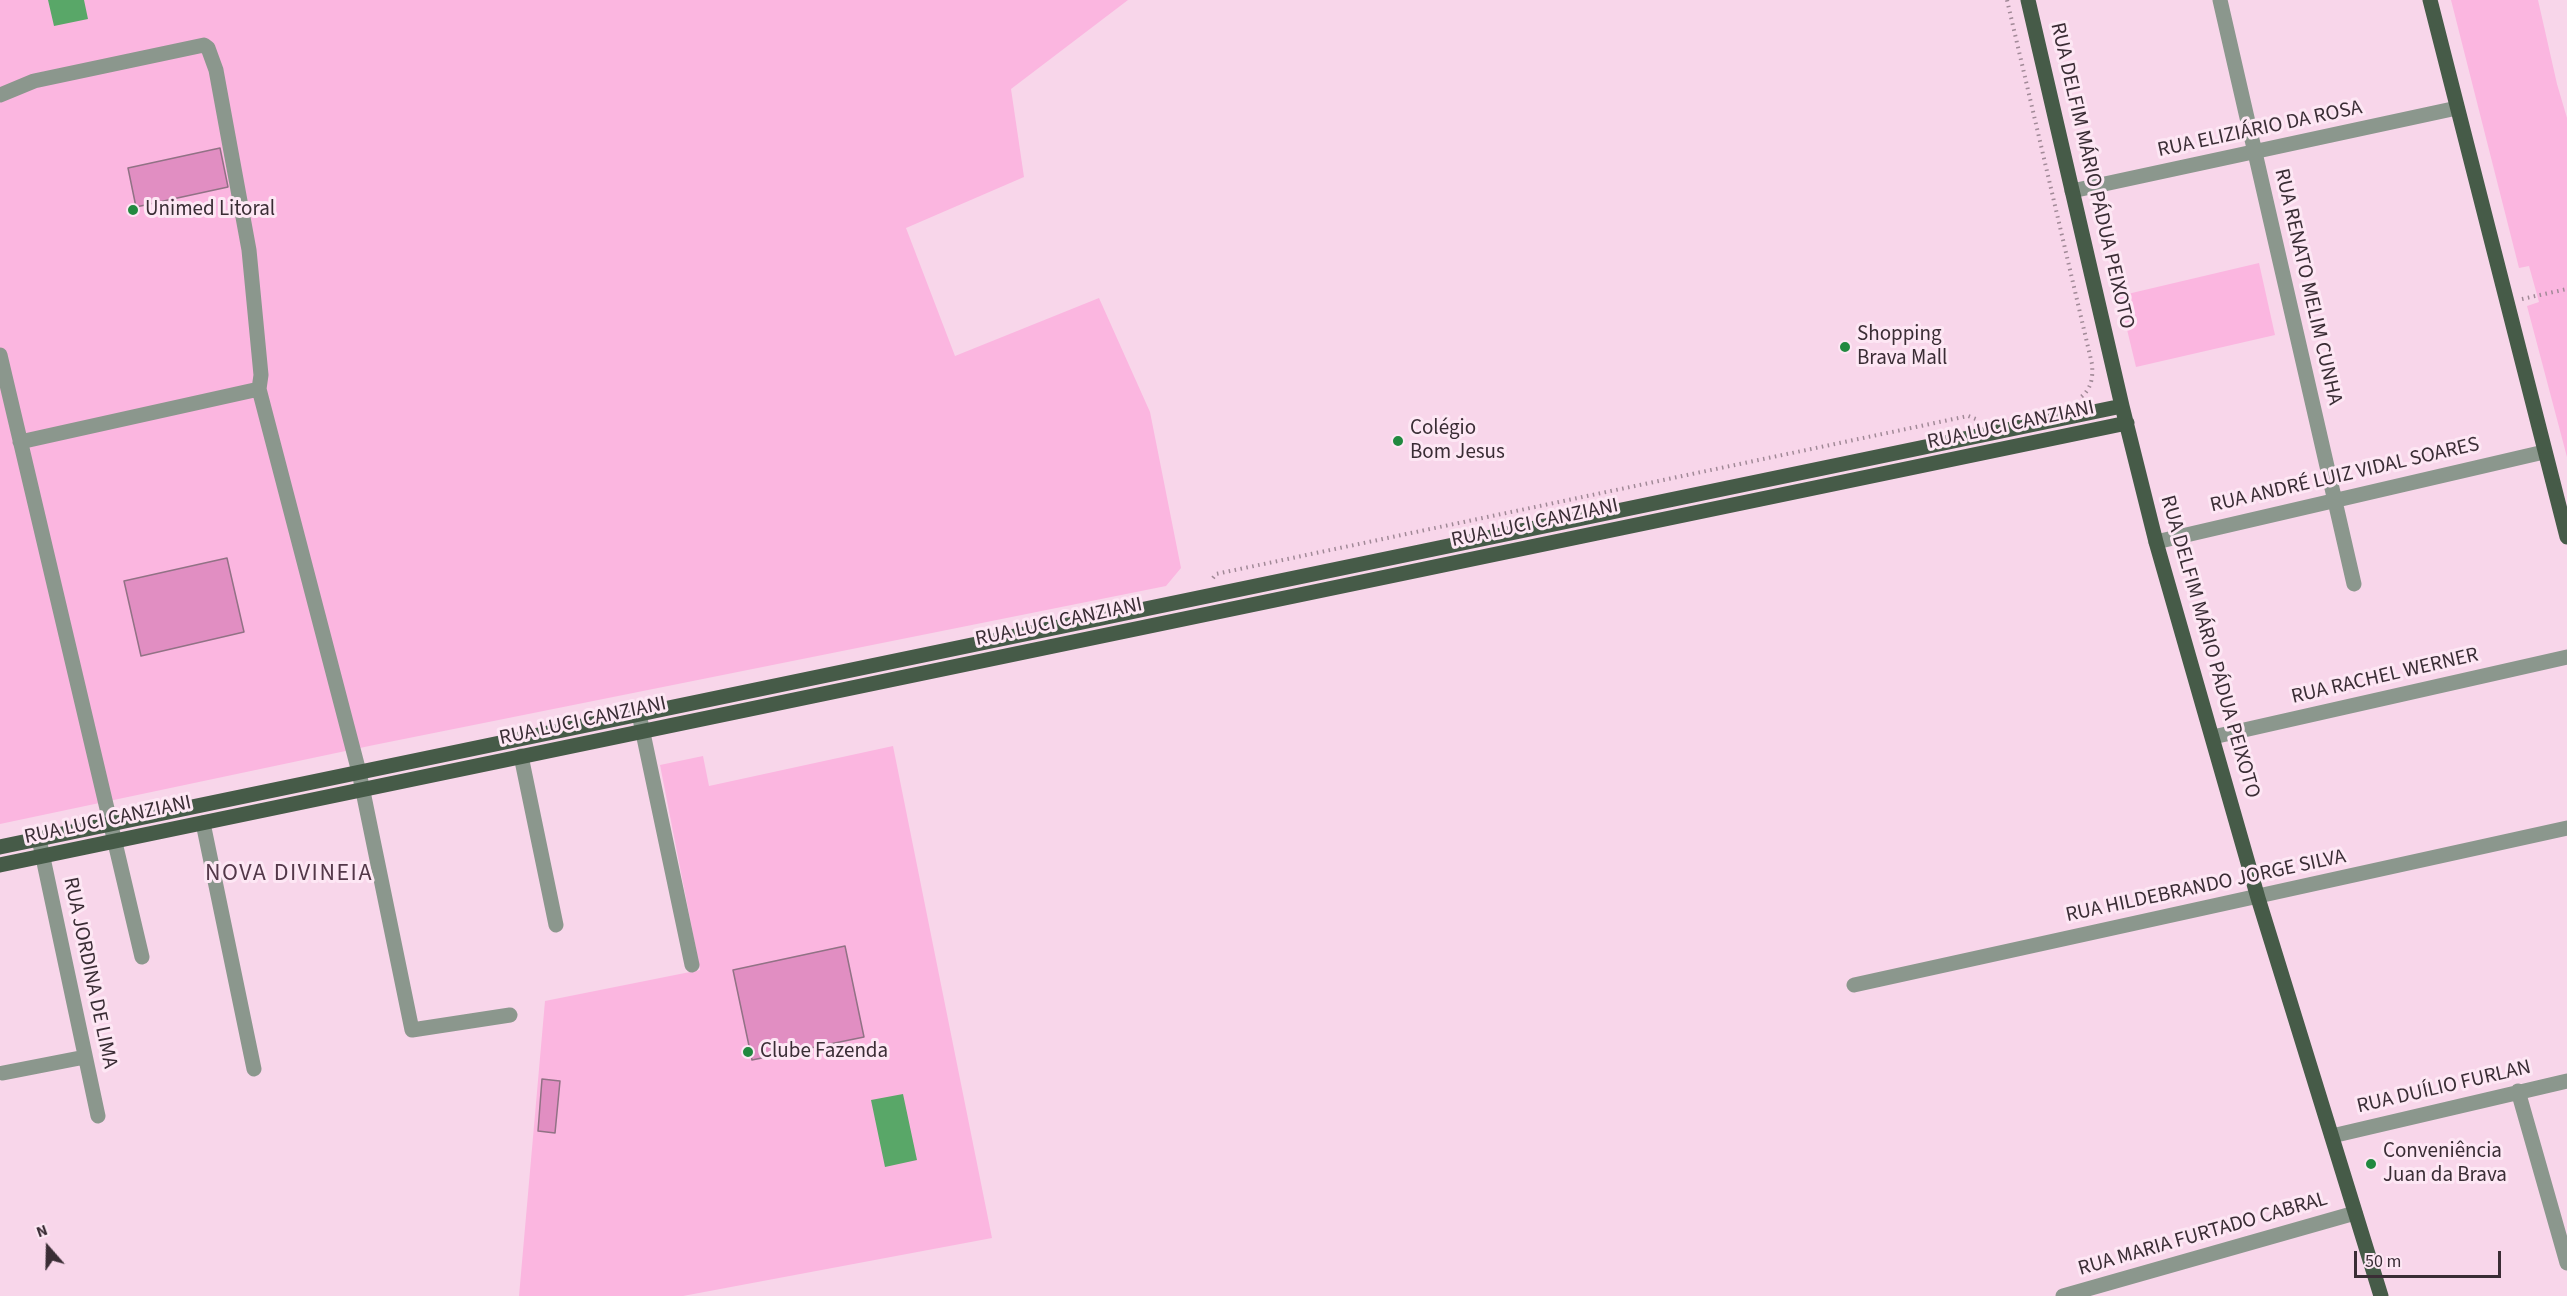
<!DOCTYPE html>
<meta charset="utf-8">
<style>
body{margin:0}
#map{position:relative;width:2567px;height:1296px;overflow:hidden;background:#f8d6ea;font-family:"Source Sans 3",sans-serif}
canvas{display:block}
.north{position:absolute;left:18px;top:1218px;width:60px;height:60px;-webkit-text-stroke:4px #fde7f4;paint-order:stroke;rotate:340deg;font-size:16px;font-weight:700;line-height:24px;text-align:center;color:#3a2d35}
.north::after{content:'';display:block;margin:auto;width:21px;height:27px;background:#3a2d35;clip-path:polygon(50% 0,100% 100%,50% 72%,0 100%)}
.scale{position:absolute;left:2354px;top:1251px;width:147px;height:27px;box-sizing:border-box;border:3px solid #3a2d35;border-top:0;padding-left:8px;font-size:18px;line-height:21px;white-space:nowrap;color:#3a2d35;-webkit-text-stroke:4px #fde7f4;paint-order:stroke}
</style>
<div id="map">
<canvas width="2567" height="1296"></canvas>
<div class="north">N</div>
<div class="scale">50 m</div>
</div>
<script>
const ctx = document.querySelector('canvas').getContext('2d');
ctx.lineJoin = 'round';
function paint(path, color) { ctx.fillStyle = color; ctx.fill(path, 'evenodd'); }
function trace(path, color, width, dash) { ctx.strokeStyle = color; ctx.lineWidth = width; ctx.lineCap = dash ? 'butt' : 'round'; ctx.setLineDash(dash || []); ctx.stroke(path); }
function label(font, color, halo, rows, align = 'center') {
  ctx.font = font + ' "Source Sans 3",sans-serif'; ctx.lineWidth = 6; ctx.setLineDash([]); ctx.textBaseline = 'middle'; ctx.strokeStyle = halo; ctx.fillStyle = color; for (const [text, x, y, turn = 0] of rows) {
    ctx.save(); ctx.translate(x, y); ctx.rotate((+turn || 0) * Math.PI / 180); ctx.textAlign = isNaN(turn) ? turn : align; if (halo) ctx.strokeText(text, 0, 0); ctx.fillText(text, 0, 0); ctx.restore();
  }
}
paint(new Path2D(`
 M0 0H1128L1011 89 1024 177 906 228 955 356 1099 298 1150 412 1181 568 1166 586 374 745 0 824Z
 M2451 0H2538L2557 84 2567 118V457L2527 306 2539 302 2529 266 2519 268Z
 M2259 263 2275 335 2136 367 2119 296Z
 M893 746 992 1238 683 1296H519L545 1001 700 970 660 765 703 756 709 786Z`), '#fbb6e0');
paint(new Path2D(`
 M48 0H84L88 19 54 26Z
 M903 1094 917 1160 885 1167 871 1100Z`), '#59a768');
const building = new Path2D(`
 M220 148 228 187 136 207 128 168Z
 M227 558 244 632 141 656 124 581Z
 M845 946 864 1037 752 1060 733 970Z
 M542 1079 560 1081 555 1133 538 1131Z`);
paint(building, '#e18ec2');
trace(building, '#917285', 1.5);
trace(new Path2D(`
 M2007 0 2092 364C2093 377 2092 388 2081 397
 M2522 299 2567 289
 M1213 578 1216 574 1968 416 1976 419`), '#a18997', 4, [1.5, 4.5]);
trace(new Path2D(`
 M2220 0 2354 584
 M0 95 34 81 204 45 208 48 216 70 249 250 261 375 259 389 20 442
 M2072 191 2457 108
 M0 355 142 957
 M259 389 359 772 412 1030 510 1015
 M2156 542 2544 452
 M639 714 692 965
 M2213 737 2567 657
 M521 756 556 925
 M203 823 254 1069
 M39 839 98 1116
 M1854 985 2567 828
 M3 1073 85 1057
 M2518 1091 2567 1263
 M2332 1136 2567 1081
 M2063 1296 2355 1213`), '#8b978d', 15);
trace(new Path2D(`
 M2028 0 2122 406 2156 542 2258 898 2381 1296
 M2430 0 2567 537
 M0 847 2122 406
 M0 865 2127 423`), '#465b48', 15);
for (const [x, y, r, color] of [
 [133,210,6,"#21893f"],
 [1845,347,6,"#21893f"],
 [1398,441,6,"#21893f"],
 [748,1052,6,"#21893f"],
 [2371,1164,6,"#21893f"]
]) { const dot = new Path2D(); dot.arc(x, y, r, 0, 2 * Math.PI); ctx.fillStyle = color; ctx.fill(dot); trace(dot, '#fde7f4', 2); }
label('21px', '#3a2d35', '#fde7f4', [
 ["RUA ELIZIÁRIO DA ROSA",2260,130,-12],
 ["RUA DELFIM MÁRIO PÁDUA PEIXOTO",2091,176,77],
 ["RUA RENATO MELIM CUNHA",2307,287,77],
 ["RUA LUCI CANZIANI",2011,426,-12],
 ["RUA ANDRÉ LUIZ VIDAL SOARES",2345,476,-13],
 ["RUA LUCI CANZIANI",1535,524,-12],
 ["RUA LUCI CANZIANI",1059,623,-12],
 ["RUA DELFIM MÁRIO PÁDUA PEIXOTO",2209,647,74],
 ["RUA RACHEL WERNER",2385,677,-13],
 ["RUA LUCI CANZIANI",583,722,-12],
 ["RUA LUCI CANZIANI",108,821,-12],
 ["RUA HILDEBRANDO JORGE SILVA",2206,887,-12],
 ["RUA JORDINA DE LIMA",89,973,78],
 ["RUA DUÍLIO FURLAN",2444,1088,-13],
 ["RUA MARIA FURTADO CABRAL",2203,1235,-16]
]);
label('21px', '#3a2d35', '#fde7f4', [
 ["Unimed Litoral",145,210],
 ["Shopping",1857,335],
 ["Brava Mall",1857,359],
 ["Colégio",1410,429],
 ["Bom Jesus",1410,453],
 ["Clube Fazenda",760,1052],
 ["Conveniência",2383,1152],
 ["Juan da Brava",2383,1176]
], 'left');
ctx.letterSpacing = '1.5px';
label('24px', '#533849', '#fde7f4', [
 ["NOVA DIVINEIA",289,875]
]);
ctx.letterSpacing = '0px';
</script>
